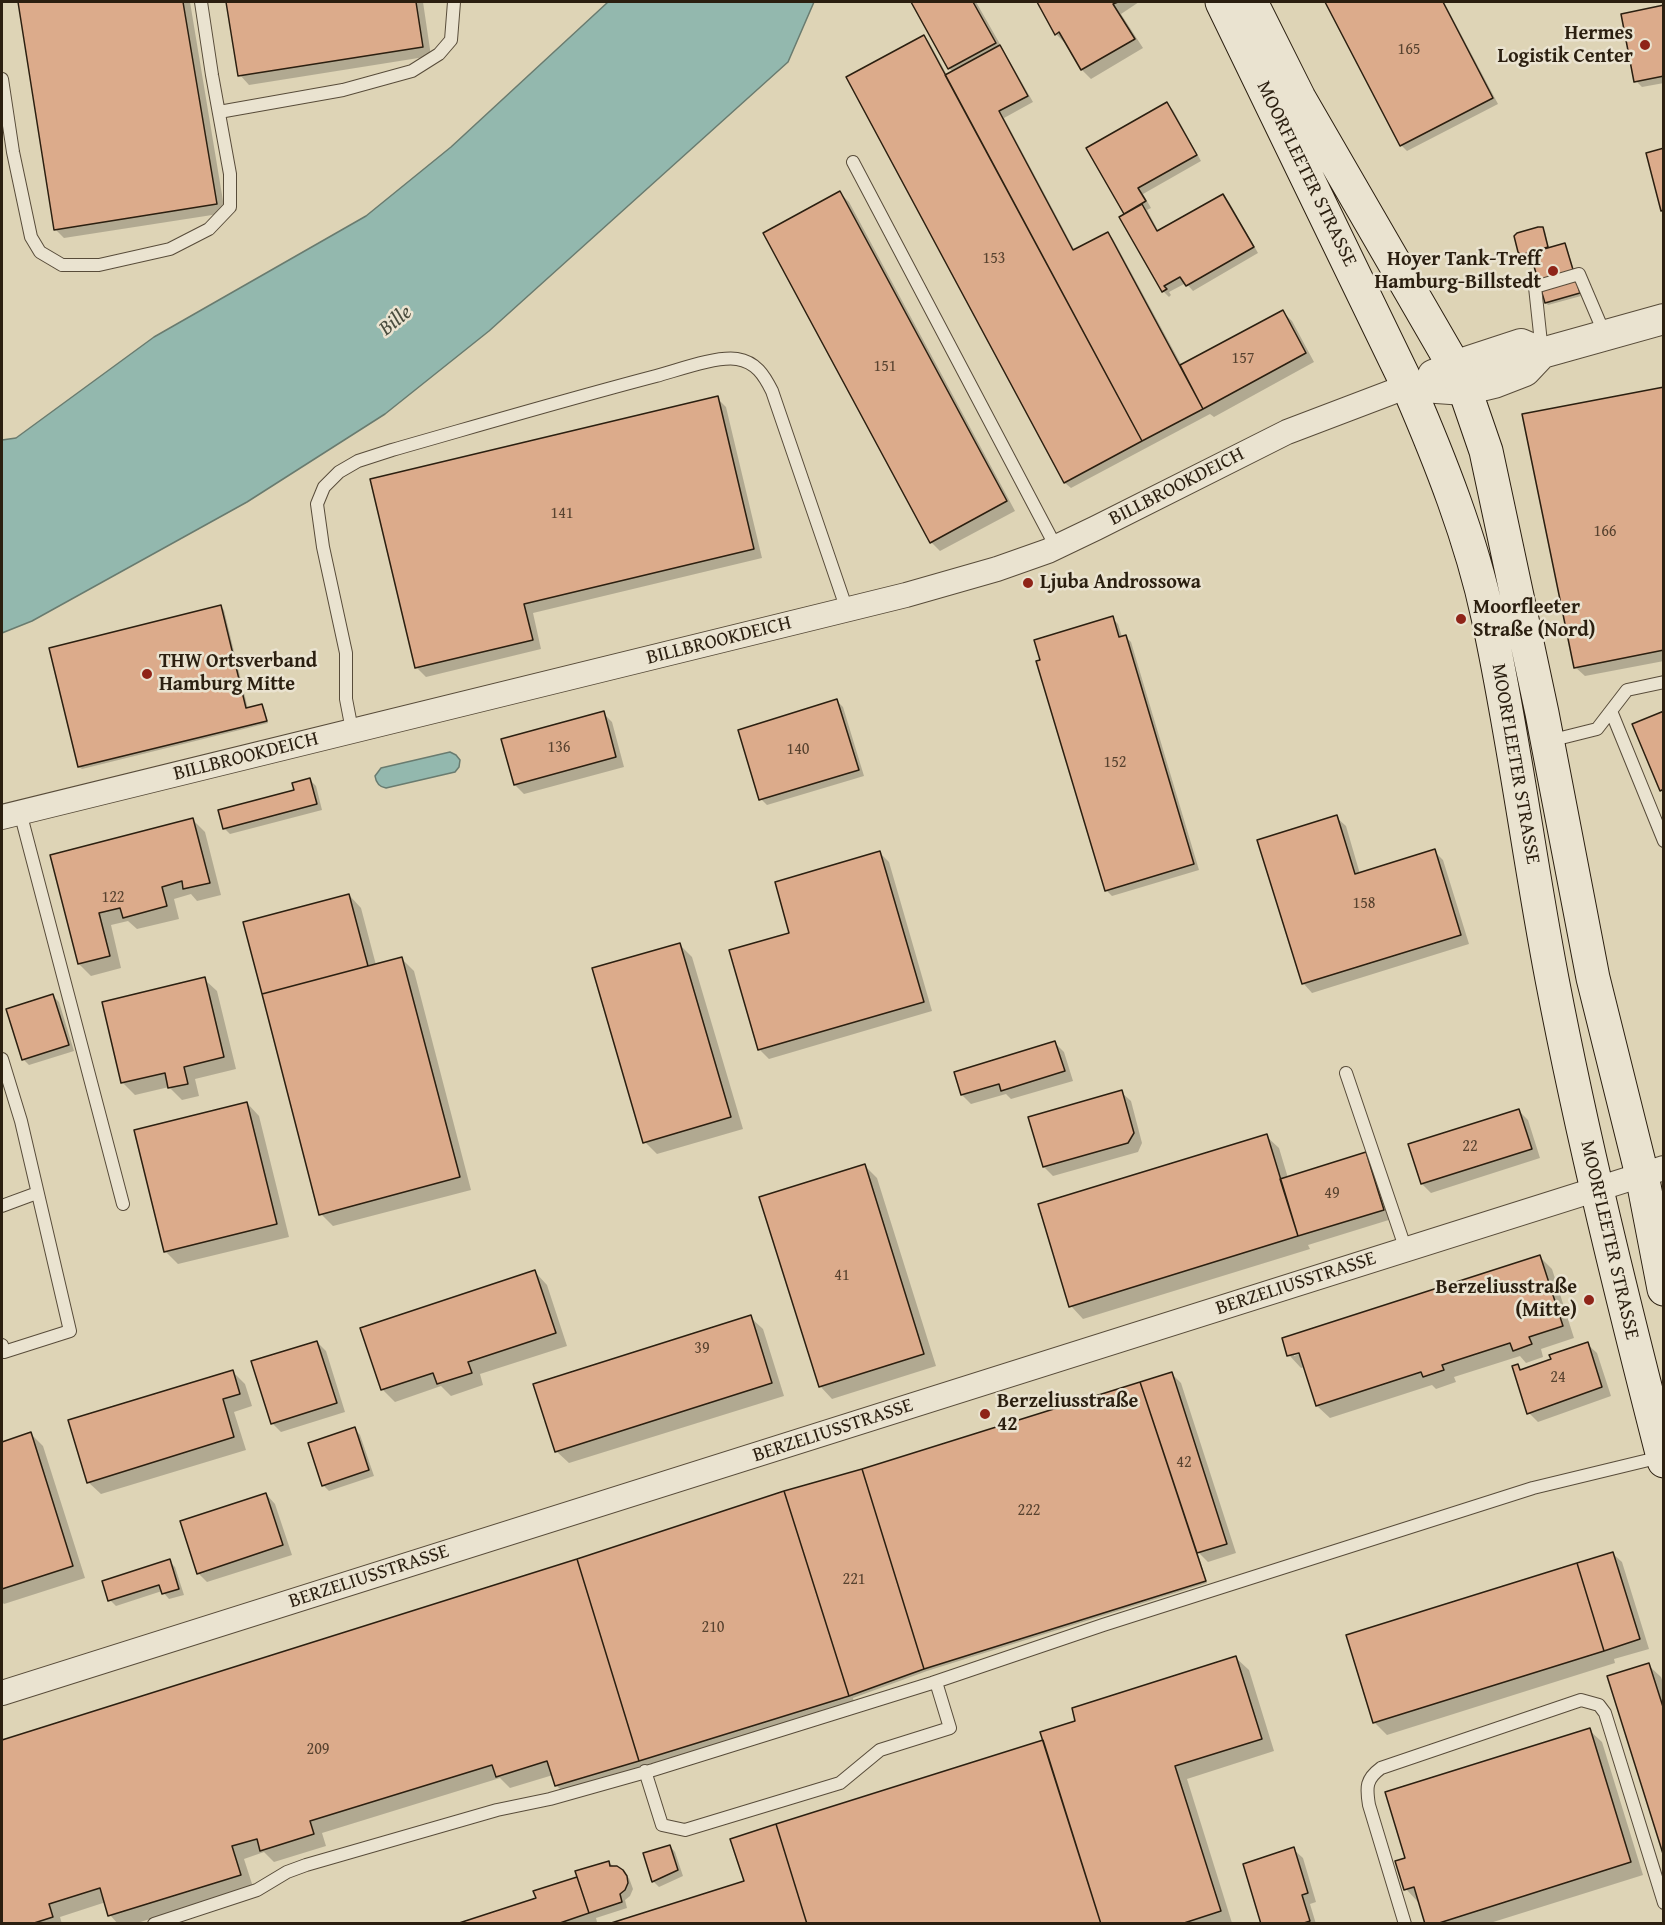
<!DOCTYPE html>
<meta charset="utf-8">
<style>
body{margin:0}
#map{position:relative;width:1665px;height:1925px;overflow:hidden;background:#ded4b6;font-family:"Gentium Book Plus",serif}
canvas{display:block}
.frame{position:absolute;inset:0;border:3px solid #2b1f10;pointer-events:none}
</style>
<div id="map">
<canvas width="1665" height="1925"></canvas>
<div class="frame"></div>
</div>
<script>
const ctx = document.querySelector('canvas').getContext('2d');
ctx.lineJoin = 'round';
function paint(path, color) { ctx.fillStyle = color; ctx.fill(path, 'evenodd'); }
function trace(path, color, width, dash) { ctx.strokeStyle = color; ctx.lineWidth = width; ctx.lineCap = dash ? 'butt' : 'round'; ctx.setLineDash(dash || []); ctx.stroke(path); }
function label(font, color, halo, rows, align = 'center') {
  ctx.font = font + ' "Gentium Book Plus",serif'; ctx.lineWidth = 5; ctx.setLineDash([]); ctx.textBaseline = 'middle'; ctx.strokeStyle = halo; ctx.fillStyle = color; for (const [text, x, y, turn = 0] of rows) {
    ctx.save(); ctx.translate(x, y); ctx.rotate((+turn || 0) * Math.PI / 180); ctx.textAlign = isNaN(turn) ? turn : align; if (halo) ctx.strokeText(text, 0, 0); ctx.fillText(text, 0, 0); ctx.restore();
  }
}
const water = new Path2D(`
 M608 2H814L788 62 489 331 385 414 247 502 32 621 2 633V440L16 438 154 337 366 216 451 147Z
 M450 752 456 755 460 760 459 767 455 772 386 788C379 787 376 783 375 776L381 768Z`);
paint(water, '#93b8ae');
trace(water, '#697b6f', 1.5);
paint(new Path2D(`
 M19 2H190L225 213 64 238 55 229Z
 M228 2H423L431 56 249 85 240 75Z
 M913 2H976L1033 102 1004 118 1075 251 1108 233 1113 239 1182 366 1283 312 1292 321 1314 362 1214 417 1210 414 1071 488 1065 483 848 78 924 36 929 42 947 75 953 72 949 68Z
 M1039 2H1139L1121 14 1143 48 1091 79 1082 70 1067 42 1065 43 1056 34Z
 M1326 2H1444L1498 104 1407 151 1401 145Z
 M1664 7V83L1642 87 1636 81Z
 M1167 104 1173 110 1201 161 1143 194 1151 208 1147 210 1159 232 1223 196 1229 202 1258 253 1193 291 1186 283 1169 292 1171 295 1169 297 1163 291 1126 215 1088 149Z
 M840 193 849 202 1015 511 940 551 931 542Z
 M1542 229 1545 231 1549 249 1565 244 1567 247 1581 296 1548 305 1546 303 1533 254 1525 257 1522 255Z
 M1664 388V661L1585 676 1575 667Z
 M717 398 726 407 762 558 533 613 541 649 426 677 417 668Z
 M221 607 224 610 248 709 262 705 264 708 268 723 82 769 79 767Z
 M1112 618 1118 624 1122 637 1125 636 1131 642 1199 870 1112 896 1106 890 1042 661Z
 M837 701 843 707 864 776 767 805 761 799Z
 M603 713 612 722 624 767 524 794 515 785Z
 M310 780 316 786 322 810 230 834 224 828 295 791Z
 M1336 817 1346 826 1360 874 1434 851 1443 860 1469 944 1312 993 1303 983Z
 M193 820 205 832 221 895 197 901 191 894 174 899 179 919 137 929 128 921 111 925 121 968 91 976 79 964 51 856Z
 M880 853 889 862 932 1011 769 1059 759 1049 791 934Z
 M349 895 361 908 376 965 402 959 414 971 471 1190 333 1226 321 1214Z
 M679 944 692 957 743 1129 657 1154 645 1142Z
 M204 979 217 991 236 1069 195 1079 199 1096 182 1100 169 1087 135 1095 123 1083Z
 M53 996 59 1002 74 1051 29 1065 23 1059Z
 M1055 1043 1064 1052 1073 1081 1011 1099 1006 1094 971 1104 962 1095Z
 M1121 1092 1131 1101 1142 1143 1138 1152 1053 1176 1044 1167 1030 1118Z
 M247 1103 259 1116 289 1237 178 1264 165 1251Z
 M1519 1111 1528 1120 1540 1158 1431 1193 1422 1184Z
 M1266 1136 1279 1148 1288 1178 1365 1154 1374 1163 1392 1219 1308 1245 1310 1249 1083 1319 1071 1306Z
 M865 1166 877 1178 936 1366 832 1399 820 1386Z
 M1539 1256 1552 1269 1574 1338 1541 1349 1543 1357 1526 1363 1520 1356 1454 1377 1456 1382 1436 1389 1432 1385 1330 1418 1317 1406 1305 1367 1301 1368 1289 1355 1283 1339ZM1306 1349V1352L1294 1356V1353Z
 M535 1272 547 1285 567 1346 480 1374 483 1385 451 1396 441 1386 395 1402 382 1389Z
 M750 1317 763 1329 784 1396 569 1463 556 1451Z
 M317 1342 326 1351 345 1412 281 1432 272 1423Z
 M1587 1344 1597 1353 1611 1396 1538 1422 1529 1413 1518 1366 1522 1370 1553 1360Z
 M232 1371 245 1384 252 1406 234 1412 246 1450 101 1494 88 1482Z
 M1172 1374 1181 1383 1236 1553 1208 1562 1197 1551 1207 1583 927 1671 853 1698 854 1702 568 1797 556 1785 553 1775 510 1788 500 1778 322 1833 326 1846 274 1862 264 1852 244 1859 253 1887 134 1924H118L110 1915 106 1902 60 1917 62 1924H2V1741Z
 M355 1429 360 1435 374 1476 329 1491 323 1485Z
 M31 1434 43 1446 85 1578 4 1604 2 1602V1443Z
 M266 1494 275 1504 292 1555 207 1582 198 1573Z
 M1612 1553 1622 1562 1649 1649 1614 1659 1615 1663 1387 1735 1374 1722Z
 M169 1561 175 1567 184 1595 169 1599 162 1591 116 1606 110 1600Z
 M1236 1658 1249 1670 1274 1751 1187 1779 1232 1923 613 1924 745 1882 1045 1741 1077 1722Z
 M1648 1665 1661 1677 1664 1685V1852Z
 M1589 1730 1602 1742 1643 1875 1487 1924H1427L1420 1901 1418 1902 1406 1889 1407 1858Z
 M670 1846 675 1852 683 1876 659 1887 653 1881Z
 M1293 1849 1303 1858 1316 1902 1310 1904 1316 1924H1263Z
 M608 1862 629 1878 633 1889 630 1896 625 1900 627 1908 596 1918 597 1922 461 1924 538 1898Z`), '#0003');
const building = new Path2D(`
 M18 2H183L217 204 54 230Z
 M226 2H416L423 47 238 76Z
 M911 2H973L996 43 948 69Z
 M1037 2H1118L1113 4 1135 39 1081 70 1059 32 1055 35Z
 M1325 2H1443L1493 98 1400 146Z
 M1664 5V76L1634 82 1621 14Z
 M924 35 1142 441 1064 483 846 77Z
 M1000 45 1028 96 999 111 1073 250 1108 232 1203 409 1142 441 945 75Z
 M1167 102 1197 155 1138 188 1146 201 1124 214 1086 148Z
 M1664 148V210L1661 211 1646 153Z
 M840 191 1007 501 930 543 763 233Z
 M1223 194 1254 247 1186 286 1180 277 1164 286 1167 289 1162 292 1119 217 1142 204 1157 231Z
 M1538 227H1543L1548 247 1521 255 1518 252 1514 236 1517 233Z
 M1565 243 1580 293 1545 303 1530 253Z
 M1283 310 1306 353 1203 409 1180 365Z
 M1664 387V650L1574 668 1522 414Z
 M718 396 754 549 524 604 533 640 415 668 370 479Z
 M221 605 246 708 262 704 267 721 78 767 49 648Z
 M1113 616 1119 637 1126 635 1194 864 1105 891 1036 661 1040 660 1034 640Z
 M837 699 859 770 759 800 738 730Z
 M604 711 616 757 514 785 501 739Z
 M1664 711V789L1660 791 1632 724Z
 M310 778 317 804 223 829 218 810 294 790 292 783Z
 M1337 815 1355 874 1435 849 1461 935 1302 984 1257 840Z
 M193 818 210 883 183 889 182 881 162 887 167 906 123 918 120 908 99 913 110 956 78 964 50 855Z
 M880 851 924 1002 758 1050 729 950 789 933 775 882Z
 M349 894 368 966 262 994 243 922Z
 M680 943 731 1117 643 1143 592 968Z
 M402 957 460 1177 319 1215 262 994Z
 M205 977 224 1057 184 1067 188 1084 168 1088 165 1073 121 1083 102 1002Z
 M53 994 69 1045 22 1060 6 1009Z
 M1055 1041 1065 1071 1001 1091 999 1084 961 1095 954 1072Z
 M1122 1090 1134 1133 1128 1143 1043 1167 1028 1117Z
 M247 1102 277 1224 164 1252 134 1130Z
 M1519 1109 1532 1149 1421 1184 1408 1144Z
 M1267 1134 1298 1236 1069 1307 1038 1204Z
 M1366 1152 1384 1210 1298 1236 1280 1179Z
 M865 1164 924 1354 819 1387 759 1197Z
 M1540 1255 1563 1326 1529 1337 1532 1344 1513 1351 1510 1343 1442 1365 1444 1370 1423 1377 1421 1372 1316 1406 1299 1353 1287 1356 1282 1338Z
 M535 1270 556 1333 468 1362 472 1373 437 1384 433 1373 381 1390 360 1328Z
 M751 1315 772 1383 555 1452 533 1384Z
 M317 1341 337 1403 271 1424 251 1361Z
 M1588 1342 1602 1387 1527 1414 1512 1366 1518 1364 1520 1370 1551 1359 1549 1355Z
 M233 1370 240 1394 223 1399 234 1437 87 1483 68 1420Z
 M1172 1372 1227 1544 1197 1553 1140 1382Z
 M1140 1382 1206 1581 924 1669 862 1469Z
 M355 1427 369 1470 322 1486 308 1443Z
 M31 1432 73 1566 2 1589V1442Z
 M862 1469 924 1669 849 1696 784 1491Z
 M784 1491 849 1696 639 1761 577 1559Z
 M266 1493 283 1545 197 1574 180 1521Z
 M1613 1552 1640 1639 1604 1651 1577 1563Z
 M170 1559 179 1589 162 1594 159 1585 108 1601 102 1581Z
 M577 1559 639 1761 555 1786 547 1761 496 1777 492 1765 310 1821 314 1834 260 1851 257 1839 232 1846 241 1875 108 1916 100 1888 49 1904 53 1917 31 1924H2V1740Z
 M1577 1563 1604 1651 1373 1723 1346 1635Z
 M1236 1656 1262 1739 1175 1766 1221 1911 1181 1924H1101L1040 1732 1075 1721 1072 1708Z
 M1649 1663 1664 1710V1857L1607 1676Z
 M1590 1728 1631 1862 1436 1924H1425L1414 1887 1404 1890 1395 1861 1405 1858 1385 1792Z
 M1043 1740 1101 1924H807L776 1824Z
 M776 1824 807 1924H608L744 1881 730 1839Z
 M670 1845 678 1870 652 1882 643 1853Z
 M1294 1847 1308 1893 1302 1895 1310 1921 1301 1924H1261L1243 1864Z
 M609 1861 610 1866H617L623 1870 627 1876 628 1883 625 1890 620 1894 622 1902 589 1913 575 1871Z
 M577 1877 589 1913 557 1924H456L536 1898 533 1891Z`);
paint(building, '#dcab8b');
trace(building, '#2b1f10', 1.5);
const service = new Path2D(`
 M2 79 13 152 31 237 40 252 62 265H99L170 249 209 229 230 207V174L212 75 201 2
 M219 112 343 90 412 71 439 54 451 40 454 2
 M853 162 1056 547
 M1542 352 1535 287 1579 274 1605 335
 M1611 711 1664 841
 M352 730 346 699V653L323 547 317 504 324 487 339 472 358 461 392 450C480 425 568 399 656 376 678 370 716 356 737 359 756 362 764 375 772 391L847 610
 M1549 741 1597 729 1627 690 1664 682
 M20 812 123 1204
 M2 1059 21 1121 70 1331 4 1352 2 1345
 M1346 1073 1406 1250
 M2 1206 37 1193
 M645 1771 662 1825 685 1830 840 1783 880 1750 950 1728 936 1682
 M154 1924 257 1890 287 1872 306 1865 497 1810 550 1799 653 1770 932 1683 1103 1625 1533 1488 1661 1457
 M1405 1924 1369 1805C1366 1787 1366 1779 1381 1768L1581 1700 1599 1705 1605 1713 1664 1903`);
const minor = new Path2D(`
 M2 817 906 595 997 569 1048 551 1096 528 1287 432 1408 386
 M2 1693 1664 1168`);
const tertiary = new Path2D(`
 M1433 375 1454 366 1521 344 1542 353
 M1408 386 1465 390 1494 383 1525 371 1542 353 1664 319`);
const secondary = new Path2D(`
 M1222 2 1408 386C1440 460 1471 538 1488 617 1514 737 1529 859 1552 979 1583 1141 1623 1301 1664 1461
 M1251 2 1299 98 1454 366 1465 390 1486 451 1542 713 1593 978 1642 1175 1664 1289`);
trace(service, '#584c3a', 14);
trace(minor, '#584c3a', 26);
trace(tertiary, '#584c3a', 32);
trace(secondary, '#2b1f10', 35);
trace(service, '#eae3d0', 12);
trace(minor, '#eae3d0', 24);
trace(tertiary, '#eae3d0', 30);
trace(secondary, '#eae3d0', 33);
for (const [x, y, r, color] of [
 [1645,45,6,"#8f2418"],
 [1553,271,6,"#8f2418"],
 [1028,583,6,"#8f2418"],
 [1461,619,6,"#8f2418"],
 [147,674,6,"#8f2418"],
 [1589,1300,6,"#8f2418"],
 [985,1414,6,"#8f2418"]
]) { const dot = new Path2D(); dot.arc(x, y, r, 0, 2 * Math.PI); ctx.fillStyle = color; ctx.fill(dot); trace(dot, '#eae3d0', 2); }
label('16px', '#57422f', null, [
 ["165",1409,50],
 ["153",994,259],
 ["157",1243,359],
 ["151",885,367],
 ["141",562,514],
 ["166",1605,532],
 ["136",559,748],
 ["140",798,750],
 ["152",1115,763],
 ["122",113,898],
 ["158",1364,904],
 ["22",1470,1147],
 ["49",1332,1194],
 ["41",842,1276],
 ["39",702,1349],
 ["24",1558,1378],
 ["42",1184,1463],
 ["222",1029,1511],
 ["221",854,1580],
 ["210",713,1628],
 ["209",318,1750]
]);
label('bold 20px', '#2b1f10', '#eae3d0', [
 ["Hermes",1633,34,"right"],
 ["Logistik Center",1633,57,"right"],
 ["Hoyer Tank-Treff",1541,260,"right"],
 ["Hamburg-Billstedt",1541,283,"right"],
 ["Ljuba Androssowa",1040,583],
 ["Moorfleeter",1473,608],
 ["Straße (Nord)",1473,631],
 ["THW Ortsverband",159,662],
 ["Hamburg Mitte",159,685],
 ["Berzeliusstraße",1577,1288,"right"],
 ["(Mitte)",1577,1311,"right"],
 ["Berzeliusstraße",997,1402],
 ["42",997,1425]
], 'left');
label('20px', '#2b1f10', '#eae3d0', [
 ["MOORFLEETER STRASSE",1306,174,64],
 ["BILLBROOKDEICH",1177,487,-27],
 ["BILLBROOKDEICH",719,641,-14],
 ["BILLBROOKDEICH",246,757,-14],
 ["MOORFLEETER STRASSE",1515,764,80],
 ["MOORFLEETER STRASSE",1609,1240,77],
 ["BERZELIUSSTRASSE",1296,1284,-18],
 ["BERZELIUSSTRASSE",833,1431,-18],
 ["BERZELIUSSTRASSE",369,1577,-18]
]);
label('italic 21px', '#4a4d3f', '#eae3d0', [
 ["Bille",396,321,-39]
]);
</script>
